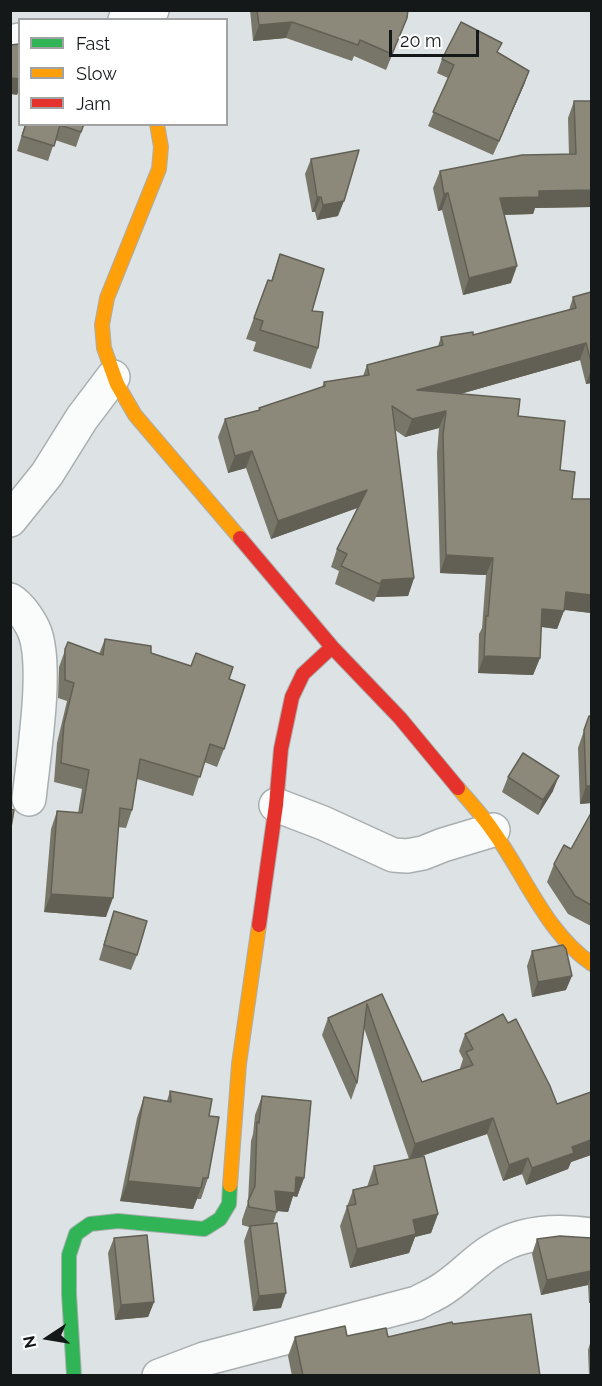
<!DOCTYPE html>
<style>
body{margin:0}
#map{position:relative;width:602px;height:1386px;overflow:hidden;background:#dde3e4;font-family:Raleway,sans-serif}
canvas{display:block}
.frame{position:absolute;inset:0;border:12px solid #141819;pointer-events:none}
.legend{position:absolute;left:18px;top:18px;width:210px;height:108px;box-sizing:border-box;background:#fff;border:2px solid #a1a3a3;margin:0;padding:8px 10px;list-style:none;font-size:18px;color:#141819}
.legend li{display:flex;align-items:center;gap:12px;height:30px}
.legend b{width:30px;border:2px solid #a1a3a3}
.north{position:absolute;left:18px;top:1308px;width:60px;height:60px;-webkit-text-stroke:4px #fff;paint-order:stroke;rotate:258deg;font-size:16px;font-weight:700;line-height:24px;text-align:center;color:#141819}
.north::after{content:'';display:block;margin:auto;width:21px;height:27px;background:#141819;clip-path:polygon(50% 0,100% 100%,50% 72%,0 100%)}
.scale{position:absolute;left:389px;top:30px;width:90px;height:27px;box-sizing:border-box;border:3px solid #141819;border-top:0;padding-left:8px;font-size:18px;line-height:21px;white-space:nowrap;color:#141819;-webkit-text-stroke:4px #fff;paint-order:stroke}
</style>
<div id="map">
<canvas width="602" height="1386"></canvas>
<div class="frame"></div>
<ul class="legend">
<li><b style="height:8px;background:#30b455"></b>Fast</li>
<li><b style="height:8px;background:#ff9f0a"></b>Slow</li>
<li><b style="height:8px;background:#e5322d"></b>Jam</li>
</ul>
<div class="north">N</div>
<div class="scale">20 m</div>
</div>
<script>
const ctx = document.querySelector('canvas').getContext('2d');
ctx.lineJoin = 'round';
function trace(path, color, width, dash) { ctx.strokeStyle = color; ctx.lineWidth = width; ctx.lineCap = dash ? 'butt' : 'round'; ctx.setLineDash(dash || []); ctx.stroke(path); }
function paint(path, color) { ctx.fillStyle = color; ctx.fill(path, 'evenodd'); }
const street = new Path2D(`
 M125 20 152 10
 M10 42 20 40
 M10 520 47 474 82 418 113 377
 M10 600C20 606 31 622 35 633 48 669 33 759 29 799
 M276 805 323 823 393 855 407 856 423 853 443 845 493 830
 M159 1376 204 1359 417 1303C424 1299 431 1296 438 1292 458 1281 473 1262 493 1250 522 1231 559 1230 592 1235`);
const fast = new Path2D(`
 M74 1376 69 1294V1255L76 1234 90 1224 118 1221 204 1229 220 1219 229 1204 230 1185`);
const slow = new Path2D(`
 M157 124 161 147 159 169 107 298 102 325 104 348 117 384 135 415 240 538
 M458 788C470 802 483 816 493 831 525 875 546 933 592 964
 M230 1185 239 1064 259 925`);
const jam = new Path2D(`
 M240 538 332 647 400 718 458 788
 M259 925 276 805 281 749 292 697 303 674 332 647`);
trace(street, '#a9aeaf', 36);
trace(fast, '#a9aeaf', 16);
trace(slow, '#a9aeaf', 16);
trace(jam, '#a9aeaf', 16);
trace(street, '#fafbfb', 33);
trace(fast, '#30b455', 14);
trace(slow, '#ff9f0a', 14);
trace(jam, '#e5322d', 14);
paint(new Path2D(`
 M250 10H408L407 18 386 70 354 56 352 61 286 38 253 41Z
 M498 53 529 71 524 85 493 155 428 126 448 78 437 73 442 59Z
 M574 101H591V211V207L535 208 533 214 504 215 511 283 463 295 442 210 438 211 433 188 440 171 569 155 568 118Z
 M25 124H84L76 147 55 140 48 161 17 151Z
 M311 159 338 216 317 220 315 212H312L305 174Z
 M280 254 312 311 318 348 311 369 253 351 256 342 246 339 268 280 271 281Z
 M591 292V383L586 384 580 360 460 394 518 416 560 470 572 499 591 613 564 610 557 629 541 627 540 658 533 675 478 673 479 634 482 628 486 575 440 573 437 453 439 428 405 437 395 430 414 578 408 596 376 597 374 602 335 584 339 571 331 567 337 549 357 508 271 539 246 468 228 473 218 437 225 419 259 410V408L322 387 324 382 363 376 367 365 438 346 441 337 473 335 569 310 573 297Z
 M105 639 229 679 224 749 217 767 204 762 193 796 137 779 132 810 126 828 118 827 106 917 44 912 51 829 57 811 78 813 82 789 54 782 57 743 67 701 58 698 59 667 68 642 99 654Z
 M589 716 591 803 580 804 578 748Z
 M508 777 553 791 538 815 502 792Z
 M591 813V926L568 914 547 882 554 864 571 849Z
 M114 911 137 955 131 970 99 960 109 926Z
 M532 951 566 990 532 997 527 966Z
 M382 994 422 1082 460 1069V1068L463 1059 459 1051 465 1034 508 1023 557 1104 591 1092V1155L571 1162 568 1169 526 1185 522 1174 503 1181 487 1134 416 1158 438 1214 431 1233 415 1237 409 1253 350 1268 340 1226 353 1190 367 1187 374 1166 409 1159 364 1028 357 1083 351 1100 322 1035 328 1018Z
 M170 1091 209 1116 208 1178 201 1199H197L193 1209 120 1201 137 1118 144 1097 167 1101Z
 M262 1096 304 1178 297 1197 293 1196 288 1212 277 1211 273 1224 281 1308 253 1311 244 1241 249 1227 242 1225V1220L248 1202 251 1141 253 1134 255 1115Z
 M114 1238 154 1302 148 1317 115 1320 108 1253Z
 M591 1238V1303H589L588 1285 541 1295 532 1254 537 1239Z
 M453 1324 540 1376H292L288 1356 295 1337 347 1336 388 1337Z
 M591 1340V1376H589L588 1350Z`), '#787669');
paint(new Path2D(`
 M292 22 286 38 253 41 259 25Z
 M529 71 524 85 493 155Z
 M10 78 20 79V88L17 95 10 94Z
 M591 190V207L535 208 533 214 494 215 500 198 539 191Z
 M448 193 442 210 438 211 444 194Z
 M317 197H321L315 212H312Z
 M344 201 338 216 317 220 323 205Z
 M517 266 511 283 463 295 469 278Z
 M586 343 580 360 411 408 417 390Z
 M591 370V383L586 384Z
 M446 411 439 428 405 437 412 419Z
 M252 451 246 468 228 473 235 456Z
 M367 490 360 507 271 539 278 521Z
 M446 555 493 558 486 575 440 573Z
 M414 578 408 596 376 597 374 602 382 580Z
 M566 592 591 595V613L559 609Z
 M542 609 564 611 557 629 536 626Z
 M484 656 540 658 533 675 478 673Z
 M559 776 553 791 538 815 543 800Z
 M586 786H591V803L580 804Z
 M51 894 113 898 106 917 44 912Z
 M572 976 566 990 532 997 538 982Z
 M493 1118 487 1134 409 1160 415 1144Z
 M591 1140V1155L571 1162 568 1169 526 1185 532 1168 572 1147Z
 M528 1158 522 1174 503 1181 509 1165Z
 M296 1177 304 1178 297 1197 293 1196 288 1212 268 1210 275 1191Z
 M128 1181 201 1188 193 1209 120 1201Z
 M438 1214 431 1233 415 1237 409 1253 350 1268 357 1249 413 1220Z
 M591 1271V1275L588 1285 541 1295 547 1280Z
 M286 1293 281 1308 253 1311 259 1296Z
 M591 1295V1303H589Z
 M154 1302 148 1317 115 1320 121 1305Z`), '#626055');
const building = new Path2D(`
 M257 10H408L407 18 392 54 360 40 358 45 292 22 259 25Z
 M461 22 502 43 497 52 529 71 499 141 433 112 454 65 442 59Z
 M20 44V79L10 78V45Z
 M574 101H591V190L539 191V197L500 198 517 266 469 278 448 193 444 194 440 171 522 155 576 154Z
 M26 124H84L81 132 60 125 54 146 22 136Z
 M359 150 344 201 323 205 321 197H317L311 159Z
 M280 254 324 269 312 311 323 312 318 348 260 330 263 321 254 318 268 280 272 281Z
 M591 292V362L586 343 417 390 520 399 518 416 565 421 560 470 575 472 572 499H591V595L566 592 564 611 542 609 540 658 484 656 486 616H488L493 558 446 555 443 435 446 411 412 419 392 406 414 578 382 580 380 584 341 566 347 554 337 549 367 490 278 521 252 451 235 456 225 419 260 410 259 408 325 386 324 382 369 375 367 365 443 345 441 337 473 332V335L576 308 573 297Z
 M105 639 151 646V653L191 666 196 653 233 667 229 679 245 685 224 749 210 744 200 777 140 759 132 810 120 808 113 898 51 894 57 811 82 813 89 770 61 763 64 724 74 683 65 680V649L68 642 103 655Z
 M589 716 591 717V786H586L584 730Z
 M523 753 559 776 543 800 508 777Z
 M10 809 14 810 10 833Z
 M591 813V905L575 896 554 864 564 845 571 849Z
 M114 911 147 921 137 955 104 945Z
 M563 945 566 949 572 976 538 982 532 951Z
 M382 994 422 1082 473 1065 466 1052 473 1049 465 1034 503 1014 508 1023 516 1019 550 1086 557 1104 591 1092V1140L572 1147 574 1153 532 1168 528 1158 509 1165 493 1118 415 1144 367 1004 357 1083 328 1018Z
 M170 1091 212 1099 209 1116 219 1117 208 1178H203L201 1188 128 1181 144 1097 171 1102Z
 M262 1096 311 1101 304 1178 296 1177 295 1193 275 1191 277 1212 249 1207 248 1201 255 1186 257 1122 259 1123Z
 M424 1156 438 1214 413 1220 416 1234 357 1249 347 1206 356 1204 353 1190 378 1184 374 1166Z
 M277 1223 286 1293 259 1296 250 1226Z
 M147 1235 154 1302 121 1305 114 1238Z
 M560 1236 591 1238V1271L547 1280 537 1239Z
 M531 1314 540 1376H303L295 1337 345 1326 347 1336 386 1328 388 1337 452 1322 453 1324Z`);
paint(building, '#8c897a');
trace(building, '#626055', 1.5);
</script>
